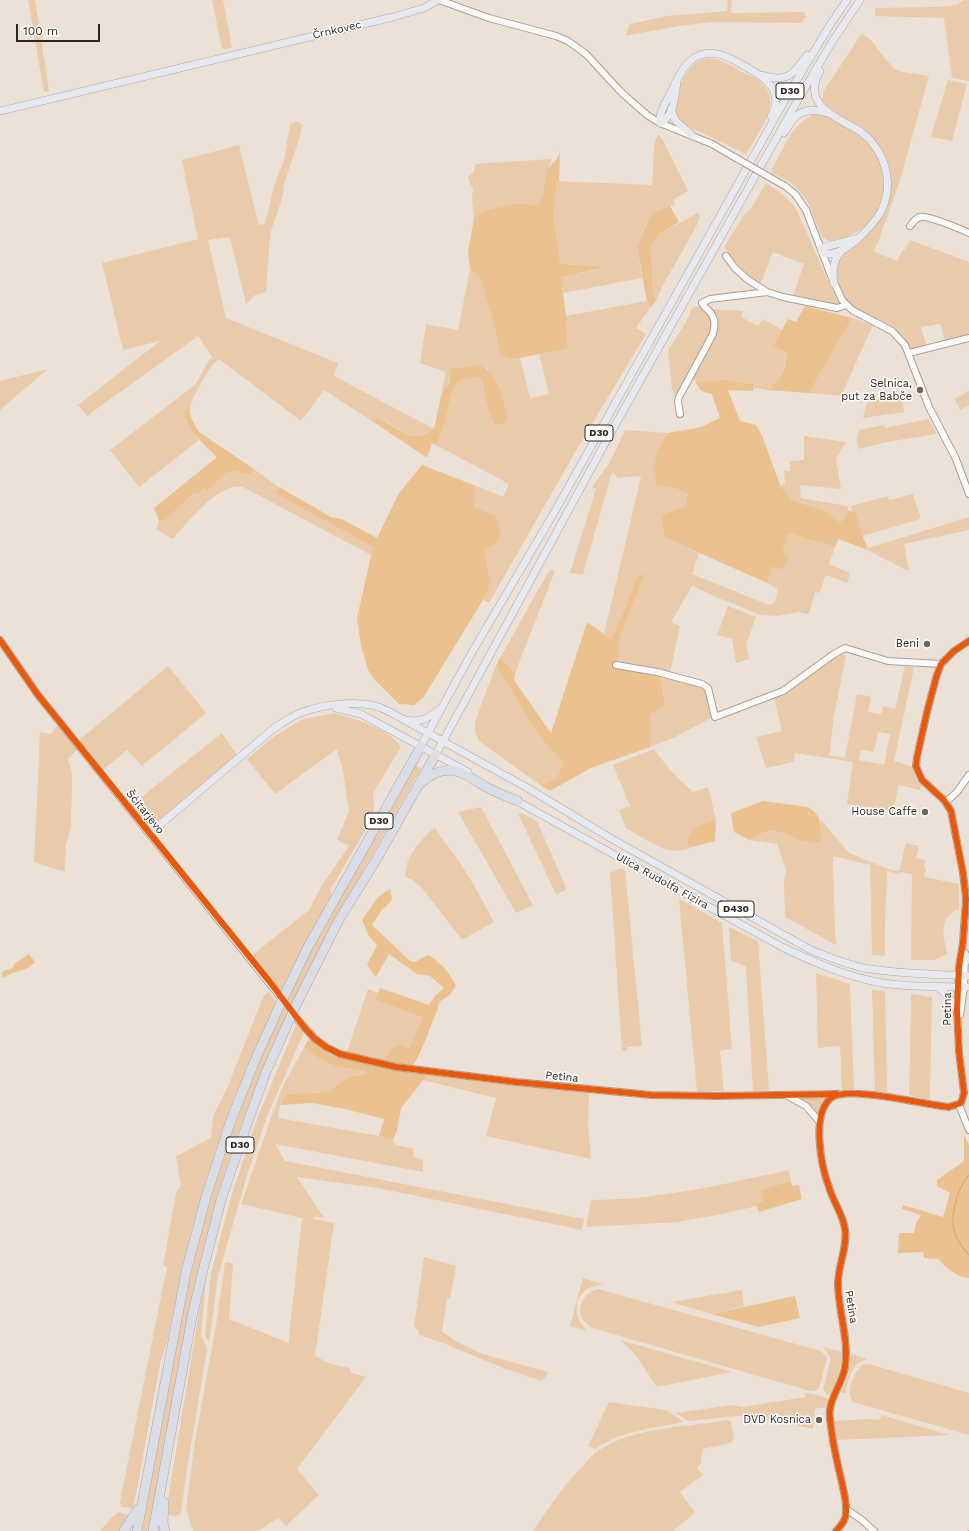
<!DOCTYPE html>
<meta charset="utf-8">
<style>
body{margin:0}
#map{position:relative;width:969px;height:1531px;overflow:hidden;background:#ece1d6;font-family:"Work Sans",sans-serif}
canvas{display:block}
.scale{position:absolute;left:16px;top:24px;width:84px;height:18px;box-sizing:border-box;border:2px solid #2d261e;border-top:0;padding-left:5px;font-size:12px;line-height:14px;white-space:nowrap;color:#2d261e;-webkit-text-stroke:3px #fff;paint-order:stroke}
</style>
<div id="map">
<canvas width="969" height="1531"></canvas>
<div class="scale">100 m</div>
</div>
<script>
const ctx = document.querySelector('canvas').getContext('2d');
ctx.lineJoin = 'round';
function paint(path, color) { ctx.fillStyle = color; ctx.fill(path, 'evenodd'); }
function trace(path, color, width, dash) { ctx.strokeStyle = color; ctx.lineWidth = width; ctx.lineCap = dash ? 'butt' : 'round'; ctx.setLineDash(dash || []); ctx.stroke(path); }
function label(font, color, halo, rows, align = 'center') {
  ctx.font = font + ' "Work Sans",sans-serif'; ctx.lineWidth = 3; ctx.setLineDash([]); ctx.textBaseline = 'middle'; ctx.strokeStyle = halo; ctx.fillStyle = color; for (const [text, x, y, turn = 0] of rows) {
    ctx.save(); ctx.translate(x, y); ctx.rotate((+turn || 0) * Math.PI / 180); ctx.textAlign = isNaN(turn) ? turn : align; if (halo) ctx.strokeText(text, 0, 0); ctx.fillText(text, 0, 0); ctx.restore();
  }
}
paint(new Path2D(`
 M28 0H35L49 91 44 92Z
 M212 0H223L232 48 222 49Z
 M728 0H732L731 13 804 12 806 16 802 23 712 22 679 26 625 36 630 24 667 16 727 11Z
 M964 0H969V81L952 78 944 18 875 16V8L936 7 956 5Z
 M862 33 872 41 886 60 895 69 902 72 929 76 900 180 879 240 873 251 897 261 903 249 905 250 910 240 969 262V334L945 340 940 324 921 327 926 344 910 349 904 338 892 326 856 309 848 302 839 286 836 273 837 264 846 249 867 236 883 216 888 203 890 176 888 164 882 150 819 100 823 98V92Z
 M707 58C722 59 732 66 744 73 752 76 760 80 765 87 781 106 756 136 746 154L687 126C683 123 678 121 676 116 670 104 683 76 691 67 696 62 701 60 707 58Z
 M948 80 967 84 952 141 931 137Z
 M812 112C834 117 861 131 873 150 889 173 887 209 864 227 854 235 843 239 831 242L822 237 809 205 802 194 790 182 771 172C780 156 792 123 810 117Z
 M298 121 302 126 299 140 284 183 283 196 270 234 266 292 255 295 246 304 230 237 208 240 226 318 338 363 334 376 434 429 418 437 407 434 376 416 375 423 324 390 301 421 219 359C210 365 192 397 190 408L183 412 190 427 199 440 139 487 110 450 195 385 209 360 213 358 198 336 87 416 78 405 160 341 123 350 102 263 198 239 182 160 239 145 259 225 265 224 274 186 284 160 290 124Z
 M658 134 664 142 688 191 673 200 675 204 656 212 647 223 637 247 642 278 563 293 560 276 598 270V266L560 264 559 249 553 218 557 181 652 185 654 145Z
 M552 159C545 174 546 191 538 205L502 207 490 209 474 218 472 200 473 188 469 182 468 177 474 172 475 164Z
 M766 183C778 191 788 197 796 209L826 276 840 302 838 304 793 295 804 264 773 252 760 285 741 268 724 247 744 215 752 207Z
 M698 213 700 217 696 227 662 287 656 301 654 297 649 249 653 242 659 234Z
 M470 269 480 276 494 325 500 352 508 359 520 358 530 398 549 394 539 354 568 347 566 316 647 301 650 308 636 328 646 334 577 449 489 603 483 600 491 582 484 550 495 515 474 507V485L503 497 509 484 436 445 444 427 451 396 457 383 465 379 476 377 483 381C485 397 487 411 495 425L508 419 498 383 487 368 451 376 445 390 441 396 446 372 420 363 426 324 458 330Z
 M699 306C707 313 712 318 712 329L676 397 672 390 668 350C677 337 686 324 692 308Z
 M712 309 743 311 741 317 758 326 763 319 783 330 773 346 787 353C784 374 783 375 767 390L754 388V384L724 380 696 382 693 378 718 329V318Z
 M852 318 873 325 841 396 809 393Z
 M48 369 0 410V381Z
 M969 391V405L960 410 954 399Z
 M902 397 904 412 863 418 867 402 870 400Z
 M928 419 937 434 892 441 859 449 857 440 859 430 884 425 885 428Z
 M625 430 668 433 658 449 657 486 674 488 688 492 685 506 661 515 664 537 699 553 692 574 769 605 775 602 778 589 767 583 772 566 783 551 788 533 835 547 829 564 850 573 847 583 826 575 819 593 815 592 809 614 798 612 777 616 761 615 723 600 692 586 671 622 680 626 670 673 616 662 620 637 643 574 637 575 626 606 611 639 604 634 641 477 637 476 618 478 612 472 583 574 570 573 596 489 592 487 610 462Z
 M804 436 846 442 836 459 841 489 800 485 801 498 847 506 849 511 840 523 825 511 791 500 780 485 785 484 784 471H790V461L804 460Z
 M254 469 279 487 276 493 373 547 371 555 243 487C221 480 186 524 173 539L156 529 159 521 165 520 194 493 203 488 207 492 225 474 235 470 243 474H250Z
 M913 494 920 516V519L863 536 856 512H853L851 506 888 496 889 500Z
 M969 517V530L904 544 909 571 865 549Z
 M550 569 555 571 515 673 500 658Z
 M728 606 756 617 746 644 749 659 736 663 732 639 717 635Z
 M838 653 846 655 834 716 829 755 845 758 857 694 871 697 868 712 881 714 883 706 895 709 905 666 914 667 894 761 913 767 915 777 921 786 920 790 899 785 893 811 847 804 853 762 795 753 794 762 766 768 756 737 782 731 774 698 784 693ZM878 732 890 734 884 765 859 760 861 750 874 752Z
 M168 666 206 713 142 766 127 750 103 770 78 741Z
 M496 666 531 723 564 763 556 779 540 785 479 741 475 731V721Z
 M660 677 702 687 706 690 711 718 673 738 650 747V715L665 705Z
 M334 713C354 718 390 729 401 747L373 793 374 809 371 821 330 890 332 893 281 992 251 956 309 910 322 885 349 846 337 840 349 812 343 771 337 749 275 794 247 759 272 738 301 720Z
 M58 725 78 749 68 759 72 774V788L71 821 69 835 66 844 65 872 34 862 40 732 51 734Z
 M222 733 237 755 157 822C144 828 137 814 130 806Z
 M654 749 670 770 693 792 708 787 716 820 707 823 687 842 689 848C685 849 681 851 677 851 661 851 640 836 626 828L619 810 630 806 613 765Z
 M417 760 419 761 417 766 421 769 352 891 260 1076 234 1145 219 1192 150 1531H142C168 1395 186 1257 233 1127 280 997 350 879 417 760Z
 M481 807 533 905 516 913 458 812Z
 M521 813 537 821 567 890 556 894 518 814Z
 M821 820 849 853 888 869 899 871 906 843 919 846 916 858 925 860 924 867 926 868 924 877 959 884V909C946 914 942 924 944 938 944 944 947 946 947 954L934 960H911L912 874 900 872 899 874 887 871 885 923V956L872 955 870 865 833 856 835 930 836 945 785 917 784 881 786 870 777 844 749 840 769 830 784 833 797 840 812 843 821 842Z
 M435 827C441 840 452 850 460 863 473 882 483 902 494 922L462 940 422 888 411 879 405 877C405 856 420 841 435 827Z
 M622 868 625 870 642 1046 627 1047 626 1051H622L610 873Z
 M679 899 722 923 732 1049 720 1051 724 1091 697 1092Z
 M729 927 758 941 769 1090 753 1091 746 967 731 960Z
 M816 973 850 984 854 1089 842 1090 840 1046 818 1048Z
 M368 989 378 993 375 1000 422 1017 409 1048 399 1045 392 1048 383 1061 347 1052Z
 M872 990 885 991 887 1092 875 1091Z
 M269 992 276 1002 233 1102 221 1137 183 1268 167 1342 160 1364 135 1499 133 1508 121 1507 120 1502 167 1267 163 1266 176 1193 181 1186 176 1156 211 1138 213 1116 228 1086 264 995Z
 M911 994 932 997 930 1100 909 1095Z
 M297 1022 303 1029V1035L267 1116 248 1172 218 1276 209 1343 205 1335 211 1274 231 1197 257 1119 296 1025 301 1030Z
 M304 1047 315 1056 367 1070 364 1074C346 1076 342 1080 329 1092L286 1094 280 1105 278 1118 379 1136 393 1140 396 1145 414 1149 413 1157 423 1160V1172L275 1144 285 1161 584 1219 582 1230 378 1188 297 1177 324 1218 314 1216 313 1219 334 1223 315 1356 331 1364 350 1368V1372L366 1377 297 1469 319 1495 286 1526 278 1518 258 1531H193L186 1508 195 1442 217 1319 225 1262 233 1264 229 1319 289 1343 290 1326 302 1218 241 1204 281 1090Z
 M428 1074 511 1085 588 1092 589 1095 588 1125 591 1159 486 1136 496 1098 423 1080Z
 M801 1097H824L817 1115 801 1099Z
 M789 1170 791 1181 760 1190 763 1201 756 1204 757 1206 717 1215 677 1222 586 1227 591 1200C658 1200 724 1184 789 1170Z
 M424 1257 456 1266 450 1298 447 1299 442 1332 456 1341 482 1354 549 1372 542 1381 503 1368 443 1343 419 1335V1331L414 1326Z
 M583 1278 604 1285C576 1285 568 1312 587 1331L570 1326Z
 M206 1280 201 1336 207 1349 187 1469 181 1512 180 1515 173 1516 167 1514 168 1499 199 1312Z
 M598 1289 821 1351 827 1358 819 1388 816 1390 810 1391 596 1329C593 1328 589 1326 587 1324 573 1312 582 1293 598 1289Z
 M742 1290 744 1306 711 1314 671 1302Z
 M620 1340 732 1372 657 1387 634 1353Z
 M823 1347 842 1352C841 1368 838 1382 828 1396L823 1389 830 1363V1357Z
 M851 1354 868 1359C851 1362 849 1379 845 1393H841L848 1376Z
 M869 1364 969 1393V1435L853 1402C845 1391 854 1373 862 1365Z
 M805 1393 822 1396 828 1399 825 1408H815L813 1429 770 1420 738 1416 688 1421 676 1413 732 1405 742 1407 806 1397Z
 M609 1402 666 1410 684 1422C653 1428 621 1431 595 1449L588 1446Z
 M881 1415 950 1435 835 1440 833 1421 868 1419 880 1420Z
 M728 1420 731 1422 734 1438 731 1443 702 1449 701 1463 697 1468 703 1475 680 1492 695 1513 673 1531H533C548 1509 562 1487 581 1468 587 1461 593 1454 601 1449 635 1427 688 1427 728 1420Z
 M120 1512 121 1513 130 1515 119 1531H99C107 1525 111 1515 120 1512Z`), '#e9cbab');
paint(new Path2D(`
 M560 151 559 181H557L553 218 559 249 560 264 599 266 598 269 561 277 566 316 568 348 520 358 508 359 500 353 494 325 480 277 470 269 468 252 474 218 490 209 516 204 538 205 543 194 547 169 557 159Z
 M670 206 679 222 659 234 649 249C655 265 649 285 656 301L650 308 647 301 637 247 650 217 655 212Z
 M805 306 852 318 809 393 767 390C782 376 785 374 787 353L773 346 788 319 796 322Z
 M480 365C500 374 503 400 508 419L502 424 495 425C487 411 485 397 483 381L476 377 465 379 457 383 451 396 444 427 436 445 432 443 428 456 426 457 375 423 376 416C386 422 410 439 420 436 425 435 430 431 434 429L441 396 450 381V369Z
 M724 380 754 384 753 391 728 390 740 421 756 425 762 435 780 485 791 500 825 511 840 523 849 511 856 512 864 540 868 547 865 549 838 539 835 547 788 533 783 551 789 559 780 570 772 566 767 583 664 537 661 515 685 506 688 493 674 488 657 486 654 471 655 461 658 449 668 433 701 427 720 418 712 394C703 393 699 390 696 382Z
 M190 408V414L192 420 199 432 254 469 251 474H243L235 470 225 474 207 492 203 488 198 493H194L165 520 159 521 154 508 217 457C203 444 189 431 183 412Z
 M422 465 474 485V507L495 515C499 524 503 534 496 543 493 546 487 548 484 550L491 582 483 600 423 698 414 705 399 704 374 679 368 670 361 646 357 618 373 547 275 493 279 487 331 517 342 519 377 538 399 493Z
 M644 574 620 637 616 668 660 677 665 705 650 715V747L591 768 550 791 540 785 556 779 564 763 548 746 531 723 496 666 500 658 515 673 514 680 518 686 551 733 587 622 611 639 626 606 637 575Z
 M763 801 808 807C823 816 821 827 821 842L812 843 797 840 784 833 769 830 749 840 734 832 731 813Z
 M716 820 715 841 689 848 687 842C689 828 703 824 716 820Z
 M390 889 392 900 382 910 372 925 410 961 415 962 428 955C442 963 449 972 456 986L450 995 439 1002C438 1011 435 1015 432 1023 426 1039 420 1056 410 1070L428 1074 401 1108 397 1131 393 1140 379 1136 384 1119 345 1109 312 1103 280 1105 286 1094 329 1092C342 1080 346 1076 364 1074L367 1071 335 1066 315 1056 304 1047 309 1039 330 1054 379 1067 392 1048 399 1045 409 1048 422 1017 375 1000 380 988 429 1005 435 996 444 988 430 976 417 974 389 954 376 977 367 965 377 945 369 936 362 920 378 897Z
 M29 954 35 962 28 968 13 973V972L4 978 1 974 4 971 13 968 14 964Z
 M964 1135 969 1145V1278C956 1277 947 1268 938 1259L924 1258 923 1252 898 1253 899 1233H914L916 1223 921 1215 902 1209 903 1205 943 1217 950 1193 937 1186V1180L964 1161Z
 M791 1181 792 1186 799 1185 802 1199 759 1212 756 1204 763 1201 760 1190Z
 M795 1296 800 1318 759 1327 711 1314Z`), '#ebc190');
trace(new Path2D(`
 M969 1175C963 1181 961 1187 958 1194 950 1218 950 1236 969 1255
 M968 1531H969`), '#dfac71', 1.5);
trace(new Path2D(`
 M282 999 294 1015`), '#c6bcb1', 6, [6, 3]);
const minor = new Path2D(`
 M439 0 489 18 556 36 568 41 586 54 621 92 647 115 660 123 712 144 736 158
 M785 186 795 194 806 210 830 273 842 300 852 310 892 331 905 345 929 407 956 459 969 494
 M910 226C913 222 916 218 920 217 927 215 961 229 969 233
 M726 256 735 268 747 279 767 292 783 297 837 308 847 305
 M909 353 969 338
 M680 414 678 402 679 397 713 334C715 325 716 318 709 311 706 308 704 307 702 303L710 299 767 292
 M0 640 38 695 278 994
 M616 665 657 672 702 684 708 688 715 717 783 691 834 654 845 648 888 661 941 664
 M946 802 957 792 969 775
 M960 1015 964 987 965 953
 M298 1020 314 1038 326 1047 340 1054 396 1067 516 1082 651 1095 717 1096 838 1094
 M786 1095 806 1106 819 1121
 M959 1105 969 1130
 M846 1509 862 1520 874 1531
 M836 1531C841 1526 846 1520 846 1513 847 1503 844 1493 842 1483 838 1465 833 1446 831 1427 830 1421 829 1415 830 1409 832 1394 843 1382 845 1367 849 1339 839 1314 838 1286 837 1267 848 1248 845 1229 843 1214 833 1202 829 1187 821 1166 811 1114 831 1098 847 1085 926 1105 949 1107L961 1103 964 1093 959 1052 957 1010 959 967 963 942 966 899 963 873 951 811 944 800 922 780 916 766 917 757 927 712 936 678 941 664 954 651 969 641`);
const major = new Path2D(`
 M820 71C800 106 838 117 861 132 873 141 881 153 885 167 889 181 888 196 882 209 876 224 839 263 822 252
 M762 75C787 83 793 75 807 55
 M677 82C675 95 674 117 660 123 658 113 667 101 671 92 676 82 682 68 690 61 709 45 729 57 746 67 766 78 785 92 771 116
 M671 109 675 120 693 136
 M0 111 393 17 424 8 438 0
 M784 133C787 129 790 124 793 119 802 109 815 109 827 113
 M821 248 855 239
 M834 284C832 271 833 261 841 251
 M336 708 361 714 468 772
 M406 720C423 723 427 718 440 709
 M421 746 471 654 555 511 786 98 830 25 847 0
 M436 754 604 445 795 105 832 42 860 0
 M513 799 784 948C812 961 838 973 868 980 900 988 936 986 969 987
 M150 833 273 729C282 723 290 717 300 713 324 704 365 698 388 711L526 787 612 839 811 950C829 957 846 964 864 968 898 974 934 974 969 976
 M965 954 969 960
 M936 986C945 992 952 1000 957 1010`);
const highway = new Path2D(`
 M421 783C447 760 461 772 486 787 496 792 507 797 518 801
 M164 1502 163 1523 165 1531
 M124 1531 138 1509
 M137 1531 186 1272 206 1197 230 1123 253 1065 278 1009 308 947 421 746
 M153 1531 192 1317 202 1274 221 1200 245 1130 266 1072 296 1005 339 920 376 860 436 754`);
trace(minor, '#a79f96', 8);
trace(major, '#a9a8af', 8);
trace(highway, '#a9a8af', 10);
trace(minor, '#fcfaf9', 6);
trace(major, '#e8e9ee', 7);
trace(highway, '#dbdde6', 9);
const minorBridge = new Path2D(`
 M736 158 785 186`);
trace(minorBridge, '#a79f96', 8, []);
trace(minorBridge, '#fcfaf9', 6);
trace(new Path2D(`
 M0 640 38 695 269 981 304 1027 314 1038 326 1047 340 1054 396 1067 516 1082 651 1095 717 1096 837 1094
 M836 1531C841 1526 846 1520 846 1513 847 1503 844 1493 842 1483 838 1465 833 1446 831 1427 830 1421 829 1415 830 1409 832 1394 843 1382 845 1367 849 1339 839 1314 838 1286 837 1267 848 1248 845 1229 843 1214 833 1202 829 1187 821 1166 811 1114 831 1098 847 1085 926 1105 949 1107L961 1103 964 1093 959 1052 957 1010 959 967 963 942 966 899 963 873 951 811 944 800 922 780 916 766 917 757 927 712 936 678 941 664 954 651 969 641`), '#e8590c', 6);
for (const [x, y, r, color] of [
 [920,390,4,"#70675e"],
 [927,644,4,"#70675e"],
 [925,812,4,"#70675e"],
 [819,1420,4,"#70675e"]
]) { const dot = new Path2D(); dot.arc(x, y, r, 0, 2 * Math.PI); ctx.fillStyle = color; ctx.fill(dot); trace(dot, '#fff', 1.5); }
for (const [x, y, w] of [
 [790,91,28],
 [599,433,28],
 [379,821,28],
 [736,909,36],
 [240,1145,28]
]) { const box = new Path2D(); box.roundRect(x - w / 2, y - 8, w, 16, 3); ctx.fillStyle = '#fff'; ctx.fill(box); trace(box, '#2d261e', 1); }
label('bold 10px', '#2d261e', null, [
 ["D30",790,91],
 ["D30",599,433],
 ["D30",379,821],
 ["D430",736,909],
 ["D30",240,1145]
]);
label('11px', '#2d261e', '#fff', [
 ["Črnkovec",337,30,-13],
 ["Šćitarjevo",145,812,51],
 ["Ulica Rudolfa Fizira",662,881,29],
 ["Petina",948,1009,-90],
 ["Petina",562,1077,6],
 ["Petina",851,1307,81]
]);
label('11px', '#2d261e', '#fff', [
 ["Selnica,",912,384],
 ["put za Babče",912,397],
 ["Beni",919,644],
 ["House Caffe",917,812],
 ["DVD Kosnica",811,1420]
], 'right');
</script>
